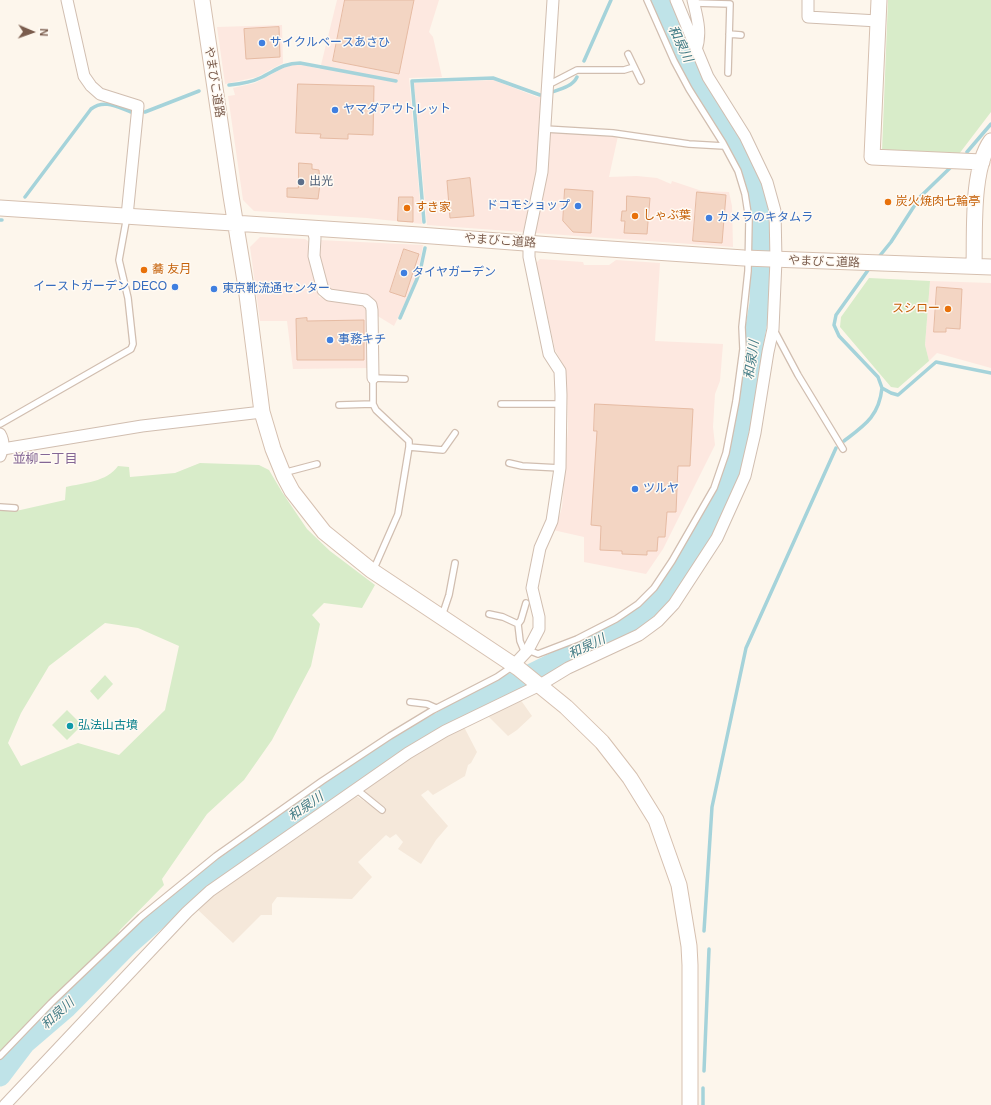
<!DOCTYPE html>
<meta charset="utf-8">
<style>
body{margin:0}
#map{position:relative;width:991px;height:1105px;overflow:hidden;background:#fdf6ec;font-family:Helvetica,sans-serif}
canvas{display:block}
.north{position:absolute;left:12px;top:12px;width:40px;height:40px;-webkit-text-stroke:3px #fffaf3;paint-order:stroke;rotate:92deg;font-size:11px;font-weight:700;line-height:16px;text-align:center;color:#7a5c4d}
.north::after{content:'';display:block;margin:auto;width:14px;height:18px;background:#7a5c4d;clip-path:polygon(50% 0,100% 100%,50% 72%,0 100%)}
</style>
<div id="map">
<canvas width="991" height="1105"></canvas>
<div class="north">N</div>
</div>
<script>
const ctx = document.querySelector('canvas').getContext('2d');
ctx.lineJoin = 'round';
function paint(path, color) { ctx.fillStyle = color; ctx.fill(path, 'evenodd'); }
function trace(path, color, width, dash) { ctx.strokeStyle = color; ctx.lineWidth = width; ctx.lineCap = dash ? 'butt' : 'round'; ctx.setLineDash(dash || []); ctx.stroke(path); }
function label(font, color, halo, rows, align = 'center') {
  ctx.font = font + ' Helvetica,"Noto Sans JP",sans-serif'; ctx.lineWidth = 3; ctx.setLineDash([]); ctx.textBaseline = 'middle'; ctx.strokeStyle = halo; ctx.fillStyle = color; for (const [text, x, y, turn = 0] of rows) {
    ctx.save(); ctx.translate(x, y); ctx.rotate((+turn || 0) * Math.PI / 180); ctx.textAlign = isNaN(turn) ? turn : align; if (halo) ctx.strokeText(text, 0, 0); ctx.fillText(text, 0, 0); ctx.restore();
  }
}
paint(new Path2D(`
 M520 699 532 716 517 730 508 736 487 715Z
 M464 727 477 752 471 763 468 765 465 776 433 795 428 790 421 795 448 826 436 840 421 864 398 849 403 842 396 834 390 838 386 835 358 862 372 877 352 899 277 897 272 904V915H261L233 943 197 909 212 894 355 795 382 813 386 808 362 790 415 753Z`), '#f5e8da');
paint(new Path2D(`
 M337 0H439L429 32 433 37 442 77 409 78 422 224 367 218 254 211 243 200 228 96 235 95 233 88 255 83 283 68 292 65H304L320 69Z
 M282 25 283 63 257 77 225 84 217 27Z
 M494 80 537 97H543L538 177 523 232 427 225 414 83Z
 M550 132 618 136 609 177 637 176 657 178 671 184 672 181 702 191 729 192 732 206 733 247 535 233 533 229 547 177Z
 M260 237 305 239 308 241V256L319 297 361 304 368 307 369 368 293 369 287 321H260L250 247Z
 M319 240 423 245 419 268 415 282 394 326 376 315V306L332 292 328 287 319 254Z
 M540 259 583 262 584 265H609L616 260 660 263 655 341 723 344 720 381 715 394 713 427 715 445 663 549 646 574 584 562V537L553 530 557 524 562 507 568 428 567 389 564 366 555 350 536 263Z
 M930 281 991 283V368L937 353 929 361 925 345Z`), '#fde8e0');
paint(new Path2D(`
 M888 0H991V112L959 154 882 151Z
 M869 278 930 281 925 345 929 361 898 388 891 387 840 327 841 317Z
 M200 463 259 465 269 470 282 492 307 529 330 551 375 585 362 608 324 603 312 615 320 624 311 666 272 740 244 780 207 814 162 879 164 885 120 930 115 939 0 1052V509L16 511 65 500 66 487C83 483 107 482 118 466L129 467 130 477 175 473ZM105 623 138 628 179 646 165 710 119 755 78 743 21 766 8 743 21 713 49 666Z
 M105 675 113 684 98 700 90 691Z
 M67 710 82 725 67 740 52 725Z`), '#d8ecc9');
trace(new Path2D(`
 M584 61 611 0
 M229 85C239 84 250 83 260 78 275 71 283 63 300 63L396 81
 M552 92C561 89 573 86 577 77
 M145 112 199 91
 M967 152 991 124
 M25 197 91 109C104 99 117 107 131 112
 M0 220H2
 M424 222 412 81 493 78 540 95
 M878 258 891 242 920 197 951 167
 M871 266 836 315 834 325 839 336 878 377 882 388 891 393 898 395 936 362 991 373
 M400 318 417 279 421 267 425 248
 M844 441C865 425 879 416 882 388
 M704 931 712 807 746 648 836 448
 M704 1071 709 949
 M703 1105V1088`), '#a5d3da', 3.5);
trace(new Path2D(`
 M0 1076 25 1043 67 1007 130 943 204 878 282 826 334 788 380 757 479 700 627 627 662 594 677 576 723 494 733 471 741 438 750 362 760 303 761 242 758 196 745 161 725 124 681 48 660 0`), '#bfe3e8', 21);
const building = new Path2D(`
 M345 0H414L399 74 333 61Z
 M279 27 280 57 246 59 244 29Z
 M298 84 374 86 373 135 348 134V139L320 138 321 134 296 133Z
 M299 163 312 164V169L319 170 320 184 318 199 287 197V188H298Z
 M470 178 474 216 450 218 447 181Z
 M565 189 593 191 591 233 573 232 563 221Z
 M697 192 726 195 722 243 693 241Z
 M627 196 650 198 647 234 624 233 625 221H621L622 211H626Z
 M399 197H413V222L398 221Z
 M404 249 419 254 405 297 390 292Z
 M937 287 962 289 960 329 946 328V332H934Z
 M307 318V321L364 320V360H297L296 319Z
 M595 404 693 409 690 466H678L676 512H667L665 537H658L657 551H647V555L622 554V551L600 550 601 526 591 525 597 431H594Z`);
paint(building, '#f3d5c3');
trace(building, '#e6bba3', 1);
const lane = new Path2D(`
 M694 3 730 4 728 73
 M729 34 741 35
 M628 54 641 81
 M548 85 577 70H624L634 67
 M545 129 613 133 689 144 724 146
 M774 330 798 375 843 449
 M373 404 376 410 409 441V447L443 450 455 433
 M501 404H561
 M339 405 373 404V378L405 379
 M0 424 131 349 133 344 128 298 119 260 127 216
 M509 463 522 466 560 468
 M283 473 317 464
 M0 507 15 508
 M371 570 376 564 398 514 409 447
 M489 614 503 617 518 624 520 641 525 653
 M442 616 449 595 455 563
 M518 624 521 620 526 603
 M528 650 538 654 577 639 616 619 638 604 654 588 672 561 714 488 726 453 736 401 743 349 742 327 748 271 749 220 745 194 738 171 723 143 689 89 674 61 647 0
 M410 702 427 704 436 708
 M356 789 382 810
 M0 1056 51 1003 141 917 216 856 322 781 390 736 433 710 497 677 513 666`);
const street = new Path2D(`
 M67 0 84 76 91 86 100 94 138 106 127 216
 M693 0C697 17 702 33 696 50
 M808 0V17L878 21
 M313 229 315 238 314 256 323 290 329 295 365 300 371 305 372 310 373 378
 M0 434C4 441 4 448 0 456
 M3 449 142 426 262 412
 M514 665 528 650 539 629V617L532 588 540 548 552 521 560 468 561 395 560 371 549 354 529 257V235L542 172 553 0
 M5 1105 187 912 210 891 408 753 445 731 540 685 568 668 639 635 658 621 674 604 717 538 745 476 755 433 768 352 773 329 776 260 775 211 767 182 745 136 708 77 676 0`);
const secondary = new Path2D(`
 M202 0 231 196 246 287 262 412 273 449 284 476 292 491 324 532 371 570 518 668 566 707 602 742 630 778 656 820 679 885 689 946 690 965V1105
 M879 0 872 157 982 162
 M0 208 419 235 565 246 744 258 991 267
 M974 266C975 232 971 169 991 141`);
trace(lane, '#d1beb0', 8);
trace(street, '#d1beb0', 13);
trace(secondary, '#d6c0b0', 17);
trace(lane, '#fff', 5.5);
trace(street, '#fff', 11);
trace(secondary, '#fff', 15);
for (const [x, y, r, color] of [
 [262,43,4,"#3f7fe0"],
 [335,110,4,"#3f7fe0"],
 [301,182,4,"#5c6f8a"],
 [888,202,4,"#e8710a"],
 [578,206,4,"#3f7fe0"],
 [407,208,4,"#e8710a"],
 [635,216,4,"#e8710a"],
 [709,218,4,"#3f7fe0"],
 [144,270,4,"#e8710a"],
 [404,273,4,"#3f7fe0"],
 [175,287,4,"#3f7fe0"],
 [214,289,4,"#3f7fe0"],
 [948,309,4,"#e8710a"],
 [330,340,4,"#3f7fe0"],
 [635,489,4,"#3f7fe0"],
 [70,726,4,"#0f9aa8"]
]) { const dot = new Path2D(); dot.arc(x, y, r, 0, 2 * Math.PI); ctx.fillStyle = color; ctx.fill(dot); trace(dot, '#fffaf3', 1.5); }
label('12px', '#366cbe', '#fffaf3', [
 ["サイクルベースあさひ",270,43],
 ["ヤマダアウトレット",343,110],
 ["ドコモショップ",570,206,"right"],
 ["カメラのキタムラ",717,218],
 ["タイヤガーデン",412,273],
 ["イーストガーデン DECO",167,287,"right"],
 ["東京靴流通センター",222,289],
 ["事務キチ",338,340],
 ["ツルヤ",643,489]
], 'left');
label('12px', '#7a5c4d', '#fffaf3', [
 ["やまびこ道路",214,82,81],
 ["やまびこ道路",500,241,4],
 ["やまびこ道路",824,262,2]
]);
label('12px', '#4e5e75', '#fffaf3', [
 ["出光",309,182]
], 'left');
label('12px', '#c56008', '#fffaf3', [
 ["炭火焼肉七輪亭",896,202],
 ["すき家",415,208],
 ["しゃぶ葉",643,216],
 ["蕎 友月",152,270],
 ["スシロー",940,309,"right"]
], 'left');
label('12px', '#0d838f', '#fffaf3', [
 ["弘法山古墳",78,726]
], 'left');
label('italic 13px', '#437c86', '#fffaf3', [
 ["和泉川",680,44,64],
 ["和泉川",752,360,-82],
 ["和泉川",587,647,-26],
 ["和泉川",306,807,-35],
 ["和泉川",58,1014,-42]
]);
label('13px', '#846695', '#fffaf3', [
 ["並柳二丁目",45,459]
]);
</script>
